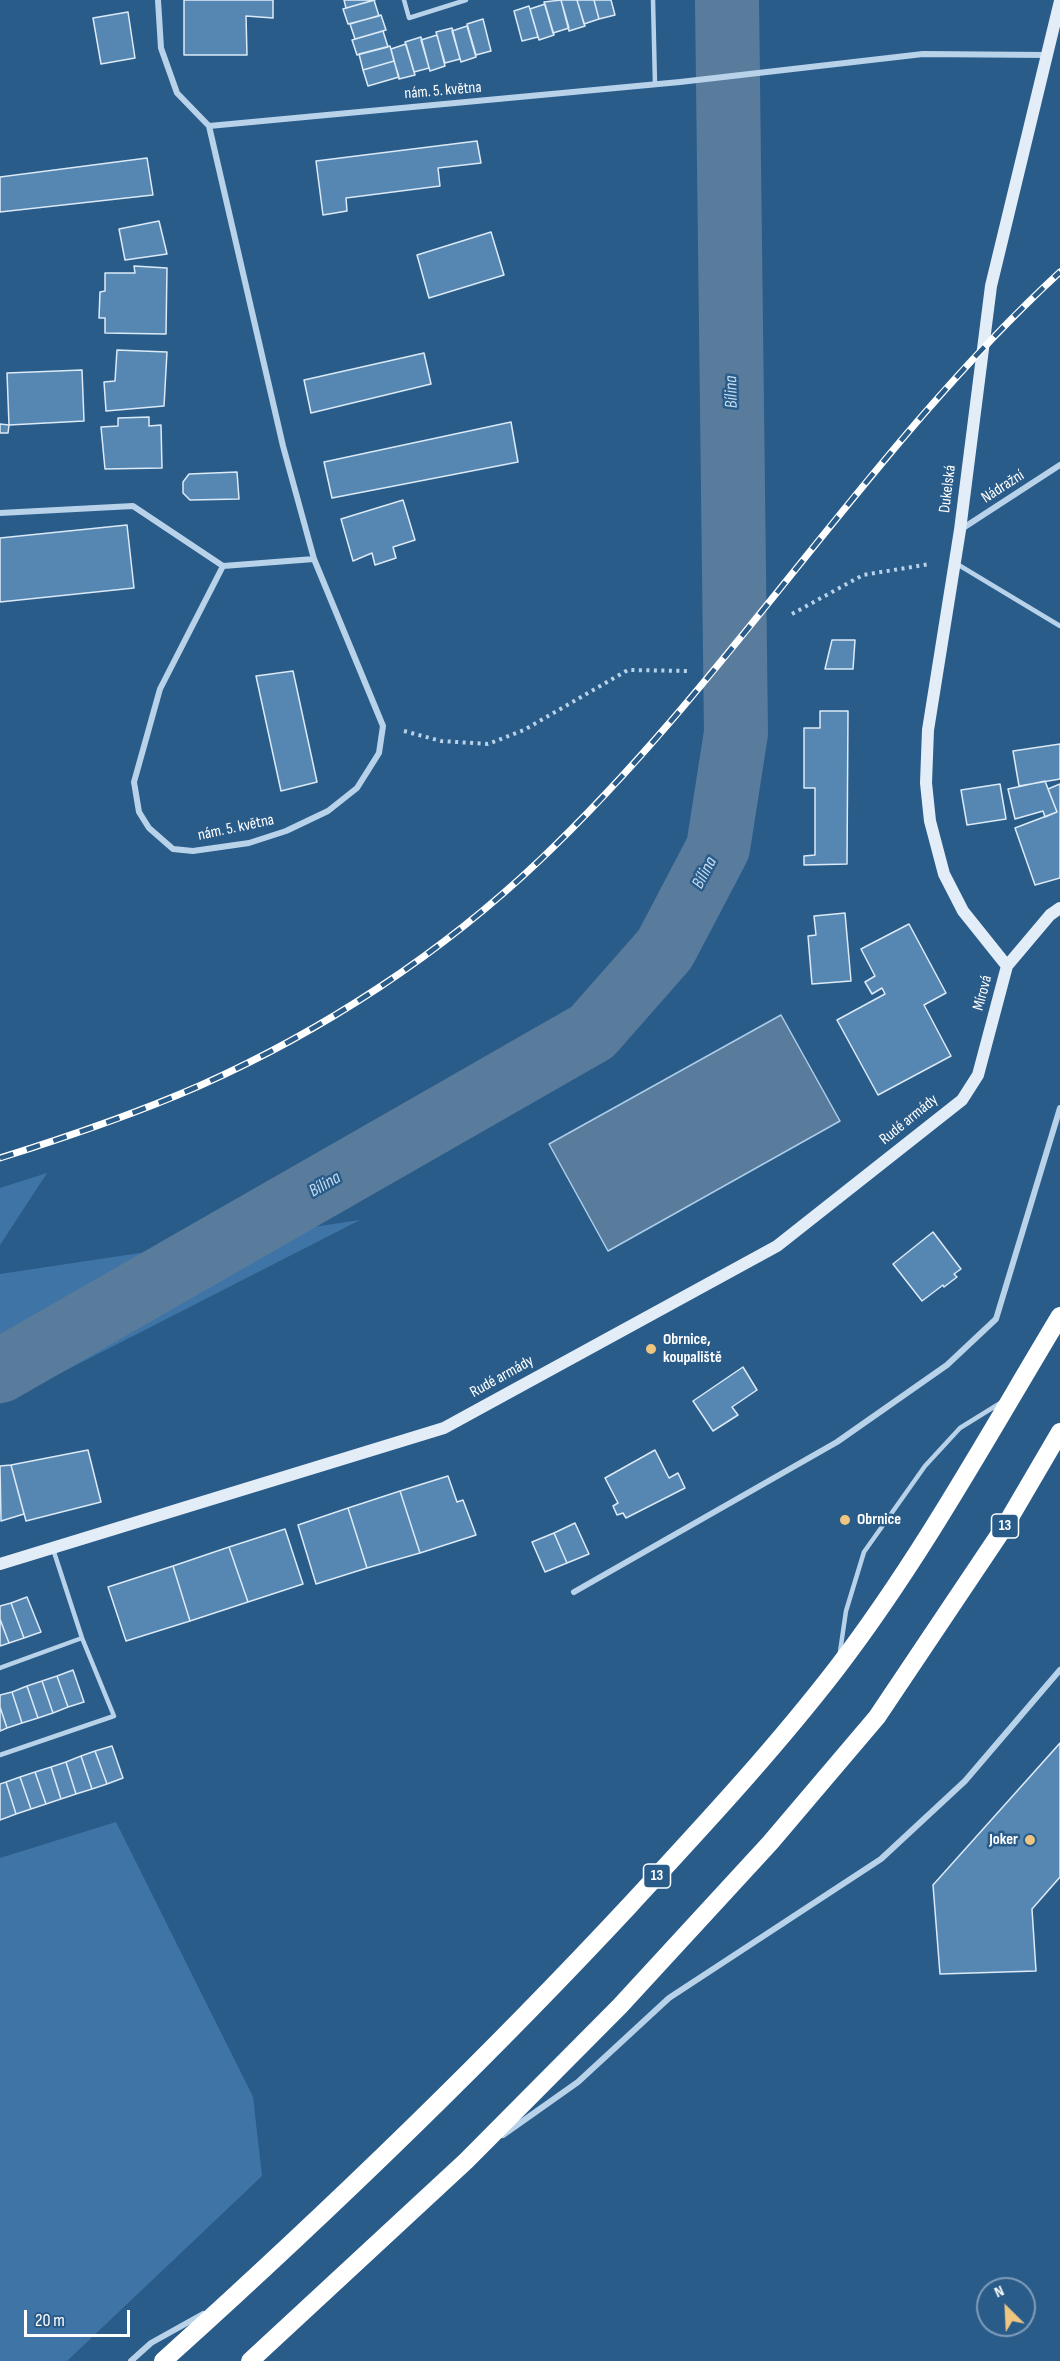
<!DOCTYPE html>
<meta charset="utf-8">
<style>
body{margin:0}
#map{position:relative;width:1060px;height:2361px;overflow:hidden;background:#2a5c8a;font-family:"Sofia Sans Condensed",sans-serif}
canvas{display:block}
.north{position:absolute;left:976px;top:2277px;width:60px;height:60px;box-sizing:border-box;background:#2a5c8a;border:2px solid #7f9db9;border-radius:50%;rotate:336deg;font-size:16px;font-weight:700;line-height:24px;text-align:center;color:#fff}
.north::after{content:'';display:block;margin:auto;width:21px;height:27px;background:#efc67f;clip-path:polygon(50% 0,100% 100%,50% 72%,0 100%)}
.scale{position:absolute;left:24px;top:2310px;width:106px;height:27px;box-sizing:border-box;border:3px solid #fff;border-top:0;padding-left:8px;font-size:18px;line-height:21px;white-space:nowrap;color:#fff;-webkit-text-stroke:4px #2a5c8a;paint-order:stroke}
</style>
<div id="map">
<canvas width="1060" height="2361"></canvas>
<div class="north">N</div>
<div class="scale">20 m</div>
</div>
<script>
const ctx = document.querySelector('canvas').getContext('2d');
ctx.lineJoin = 'round';
function paint(path, color) { ctx.fillStyle = color; ctx.fill(path, 'evenodd'); }
function trace(path, color, width, dash) { ctx.strokeStyle = color; ctx.lineWidth = width; ctx.lineCap = dash ? 'butt' : 'round'; ctx.setLineDash(dash || []); ctx.stroke(path); }
function label(font, color, halo, rows, align = 'center') {
  ctx.font = font + ' "Sofia Sans Condensed",sans-serif'; ctx.lineWidth = 5; ctx.setLineDash([]); ctx.textBaseline = 'middle'; ctx.strokeStyle = halo; ctx.fillStyle = color; for (const [text, x, y, turn = 0] of rows) {
    ctx.save(); ctx.translate(x, y); ctx.rotate((+turn || 0) * Math.PI / 180); ctx.textAlign = isNaN(turn) ? turn : align; if (halo) ctx.strokeText(text, 0, 0); ctx.fillText(text, 0, 0); ctx.restore();
  }
}
paint(new Path2D(`
 M47 1173 0 1245V1188Z
 M360 1220 0 1404V1274Z
 M116 1822 253 2097 262 2176 67 2361H0V1858Z`), '#3f75a6');
const water = new Path2D(`
 M781 1015 840 1121 608 1251 549 1144Z`);
paint(water, '#5a7c9c');
trace(water, '#adcee9', 1.5);
trace(new Path2D(`
 M0 1371 592 1032 665 949 718 848 736 733 727 0`), '#5a7c9c', 64);
const building = new Path2D(`
 M184 0H273V18L246 16 247 55H184Z
 M344 0H375L346 8Z
 M374 0 379 16 348 24 343 9Z
 M561 0 569 28 553 33 544 2Z
 M561 0H577L585 26 569 31Z
 M577 0H594L599 19 584 24Z
 M594 0H611L615 15 599 19Z
 M545 4 554 35 539 40 530 9Z
 M529 6 538 37 522 41 514 11Z
 M128 12 135 58 101 64 93 18Z
 M381 15 386 30 355 39 350 24Z
 M483 19 491 51 476 55 467 24Z
 M467 26 476 57 461 62 452 31Z
 M452 28 460 59 445 63 436 32Z
 M383 31 388 47 357 55 352 40Z
 M437 35 445 66 430 71 421 40Z
 M421 37 429 68 414 72 405 42Z
 M406 44 415 75 399 79 391 49Z
 M390 46 394 61 363 70 359 54Z
 M394 61 399 77 368 86 363 70Z
 M477 141 481 163 438 168 440 186 346 198 347 211 323 215 316 161Z
 M147 158 153 195 0 212V177Z
 M159 221 167 254 125 260 119 229Z
 M491 232 504 275 429 298 417 255Z
 M134 266 167 268 166 334 105 333V318H99L100 292 105 291V273H135Z
 M117 350 167 352 164 406 106 411 104 382 115 381Z
 M424 353 431 384 311 413 304 380Z
 M82 370 84 421 9 425 7 373Z
 M149 417V426L161 425 162 468 105 469 101 427 118 426V418Z
 M511 422 518 462 332 498 324 462Z
 M0 424 9 425 8 433H0Z
 M237 472 239 499 190 500 183 493V482L189 474Z
 M403 500 415 540 393 547 396 558 375 565 372 553 353 561 341 519Z
 M127 525 134 588 0 602V538Z
 M832 640H855L853 669H825Z
 M293 671 317 782 281 791 256 676Z
 M820 711H848L847 864 804 865V856L815 855V788H804V728H820Z
 M1060 744V779L1019 786 1013 751Z
 M1045 781 1057 812 1045 817 1043 811 1015 819 1008 789Z
 M1000 784 1006 819 967 825 961 790Z
 M1060 784V878L1035 885 1015 828 1057 812 1048 789Z
 M845 913 851 981 812 984 808 936 816 935 814 916Z
 M909 924 946 993 924 1005 951 1056 878 1095 837 1020 885 994 882 988 872 994 865 982 875 976 861 949Z
 M933 1232 961 1269 954 1274 957 1277 944 1287 943 1285 922 1301 893 1264Z
 M743 1367 757 1390 732 1407 738 1415 713 1431 693 1401Z
 M88 1450 101 1502 26 1521 11 1465Z
 M655 1450 669 1478 678 1473 685 1488 626 1518 623 1513 617 1515 613 1506 618 1503 605 1478Z
 M11 1465 24 1514 1 1521 0 1466Z
 M448 1476 457 1502 463 1500 476 1535 420 1553 400 1491Z
 M400 1491 420 1553 367 1568 348 1508Z
 M348 1508 367 1568 316 1584 298 1525Z
 M575 1523 589 1554 567 1563 554 1533Z
 M285 1529 303 1584 248 1602 229 1547Z
 M554 1533 567 1563 545 1572 532 1542Z
 M229 1547 248 1602 190 1621 173 1566Z
 M173 1566 190 1621 126 1641 108 1587Z
 M27 1597 41 1632 24 1638 11 1603Z
 M11 1603 24 1638 9 1643 0 1619V1606Z
 M0 1619 9 1643 0 1646Z
 M73 1670 84 1702 68 1707 57 1676Z
 M57 1676 68 1707 53 1713 42 1681Z
 M42 1681 53 1713 38 1718 27 1686Z
 M27 1686 38 1718 22 1723 12 1692Z
 M12 1692 22 1723 7 1728 0 1707V1695Z
 M0 1707 7 1728 0 1731Z
 M1060 1743V1877L1032 1909 1036 1971 940 1974 933 1885Z
 M112 1746 123 1778 107 1784 95 1751Z
 M95 1751 107 1784 92 1789 81 1756Z
 M81 1756 92 1789 76 1794 66 1762Z
 M66 1762 76 1794 61 1799 51 1767Z
 M51 1767 61 1799 46 1804 35 1772Z
 M35 1772 46 1804 31 1809 20 1777Z
 M20 1777 31 1809 16 1814 6 1782Z
 M6 1782 16 1814 0 1820V1784Z`);
paint(building, '#5687b2');
trace(building, '#dceaf7', 1.5);
trace(new Path2D(`
 M792 614 863 575 930 564
 M404 731 441 741 488 744 524 730 628 670 688 671`), '#b8d2e9', 4, [3, 4.5]);
trace(new Path2D(`
 M404 0 409 18 466 0
 M653 0 655 84
 M957 564 1060 626
 M840 1652 846 1611 864 1552 925 1466 960 1428 1002 1402
 M0 1668 82 1638 53 1549
 M0 1755 114 1716 82 1638`), '#b8d2e9', 4.5);
trace(new Path2D(`
 M209 126 680 82 923 54 1045 55
 M0 513 133 506 223 566 160 689 134 782 139 812 149 828 173 849 193 851 249 843 286 831 328 811 357 788 379 753 383 726 314 559 283 446 209 126 177 93 161 48 158 0
 M960 530 1060 465
 M223 566 314 559
 M574 1592 837 1442 947 1365 996 1319 1060 1108
 M503 2135 578 2082 669 1998 881 1859 965 1781 1060 1670
 M131 2361 151 2343 203 2314`), '#b8d2e9', 6);
trace(new Path2D(`
 M1007 966 963 911 944 874 930 821 926 783 928 730 960 530 991 286 1060 1
 M0 1564 444 1428 777 1246 962 1100 978 1075 1007 966 1050 915 1060 908`), '#e2edf8', 12);
trace(new Path2D(`
 M163 2361C325 2215 482 2064 631 1904 702 1827 773 1751 837 1668 921 1558 989 1434 1060 1316
 M250 2361 466 2161 620 2006 770 1843 877 1717 1005 1526 1060 1432`), '#fff', 18);
const rail = new Path2D(`
 M0 1158C67 1137 135 1114 199 1086 323 1031 442 953 540 860 730 680 867 450 1060 272`);
trace(rail, '#fff', 7);
trace(rail, '#2a5c8a', 4.5, [14]);
for (const [x, y, r, color] of [
 [651,1349,6,"#efc67f"],
 [845,1520,6,"#efc67f"],
 [1030,1840,6,"#efc67f"]
]) { const dot = new Path2D(); dot.arc(x, y, r, 0, 2 * Math.PI); ctx.fillStyle = color; ctx.fill(dot); trace(dot, '#2a5c8a', 2); }
for (const [x, y, w] of [
 [1005,1526,27],
 [657,1876,27]
]) { const box = new Path2D(); box.roundRect(x - w / 2, y - 12, w, 24, 4.5); ctx.fillStyle = '#2a5c8a'; ctx.fill(box); trace(box, '#fff', 1.5); }
label('bold 15px', '#fff', null, [
 ["13",1005,1526],
 ["13",657,1876]
]);
label('16px', '#fff', '#2a5c8a', [
 ["nám. 5. května",443,91,-5],
 ["Nádražní",1003,487,-33],
 ["Dukelská",948,489,-83],
 ["nám. 5. května",236,828,-12],
 ["Mírová",983,993,-75],
 ["Rudé armády",909,1120,-39],
 ["Rudé armády",502,1377,-29]
]);
label('bold 16px', '#fff', '#2a5c8a', [
 ["Obrnice,",663,1340],
 ["koupaliště",663,1358],
 ["Obrnice",857,1520],
 ["Joker",1018,1840,"right"]
], 'left');
label('italic 18px', '#c4dcf0', '#2a5c8a', [
 ["Bílina",732,392,-91],
 ["Bílina",705,873,-62],
 ["Bílina",325,1185,-30]
]);
</script>
